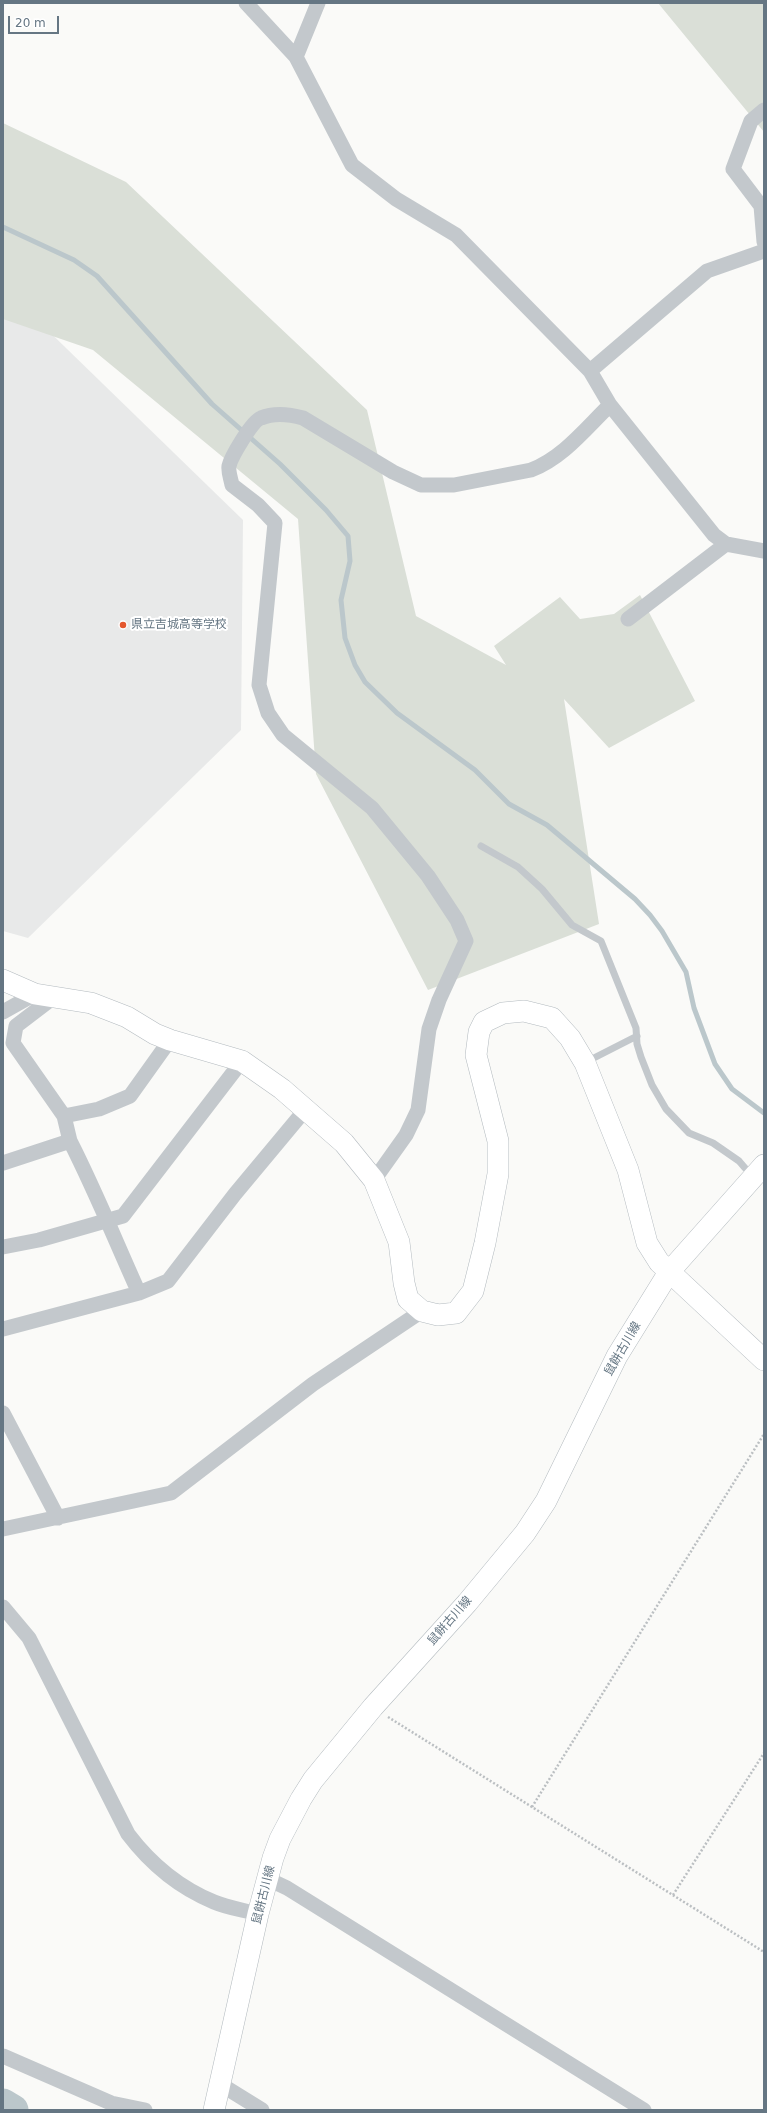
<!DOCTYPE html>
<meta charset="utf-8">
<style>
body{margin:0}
#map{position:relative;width:767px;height:2113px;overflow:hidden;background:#fafaf8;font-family:"DejaVu Sans",sans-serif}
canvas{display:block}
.frame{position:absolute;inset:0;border:4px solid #657683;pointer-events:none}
.scale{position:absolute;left:8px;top:16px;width:51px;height:18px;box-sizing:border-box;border:2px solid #657683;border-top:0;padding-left:5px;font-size:12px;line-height:14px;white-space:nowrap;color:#657683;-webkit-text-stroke:3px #fff;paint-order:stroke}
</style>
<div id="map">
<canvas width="767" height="2113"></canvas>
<div class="frame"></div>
<div class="scale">20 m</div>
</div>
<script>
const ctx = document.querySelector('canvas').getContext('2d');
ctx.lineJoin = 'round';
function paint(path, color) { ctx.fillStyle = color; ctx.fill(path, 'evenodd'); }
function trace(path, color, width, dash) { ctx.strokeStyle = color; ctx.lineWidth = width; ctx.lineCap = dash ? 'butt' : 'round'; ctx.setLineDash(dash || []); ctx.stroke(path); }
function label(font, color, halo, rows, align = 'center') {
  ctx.font = font + ' "DejaVu Sans","Noto Sans JP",sans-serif'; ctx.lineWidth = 4; ctx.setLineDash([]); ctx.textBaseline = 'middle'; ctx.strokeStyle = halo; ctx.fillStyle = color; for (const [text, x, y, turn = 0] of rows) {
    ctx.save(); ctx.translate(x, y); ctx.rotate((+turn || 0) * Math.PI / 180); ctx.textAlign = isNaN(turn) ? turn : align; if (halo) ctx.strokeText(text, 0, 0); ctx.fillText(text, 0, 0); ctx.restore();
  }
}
paint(new Path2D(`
 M3 300 30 313 243 520 241 730 28 938 3 931Z`), '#e8e9e9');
paint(new Path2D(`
 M658 3H764V132Z
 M3 123 126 182 367 410 416 616 506 665 494 646 560 597 580 619 614 614 640 595 695 701 609 748 564 699 599 924 428 990 316 774 298 519 93 350 3 319Z`), '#dadfd7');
trace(new Path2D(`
 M3 227 74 260 97 276 212 404 280 464 326 510 348 536 350 561 341 600 345 638 355 665 365 682 397 713 475 770 509 804 547 825 635 899 650 915 662 931 686 972 694 1008 715 1064 732 1089 764 1113`), '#bbc7cb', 5);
trace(new Path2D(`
 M3 2104 13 2110`), '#bbc7cb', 31);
const secondary = new Path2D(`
 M3 980 35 994 91 1003 127 1017 155 1034 170 1040 242 1061 282 1089 344 1143 374 1180 399 1242 404 1283 408 1299 422 1311 438 1315 456 1313 473 1291 485 1243 498 1174V1141L476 1055 479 1032 484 1022 503 1013 524 1011 552 1018 570 1038 585 1063 628 1170 647 1243 659 1262 764 1360
 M214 2110 258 1914 273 1858 280 1839 301 1799 313 1780 373 1707 467 1603 525 1533 546 1501 617 1356 669 1272 764 1165`);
trace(secondary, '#b3babf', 22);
trace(new Path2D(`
 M388 1717 764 1952
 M532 1807 764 1434
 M673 1895 764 1753`), '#bbbfc2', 2.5, [2, 2]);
trace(new Path2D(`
 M481 846 518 867 542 889 572 925 601 941 636 1028 637 1044 641 1057 652 1085 666 1109 689 1133 713 1143 739 1161 745 1168
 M586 1062 637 1036`), '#c3c8cc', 7);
trace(new Path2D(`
 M246 3 296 57 352 165 396 199 456 235 590 371 610 405 714 535 726 544 764 551
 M296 57 318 3
 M764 110 751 121 733 169 761 206 764 242
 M590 371 707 271 764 251
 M628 619 726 544
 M54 997 16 1026 13 1043 64 1116 70 1141
 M3 1012 35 994
 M64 1116 99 1109 130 1096 170 1040
 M3 1163 70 1141C95 1190 116 1242 139 1293
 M374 1180 406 1135 418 1110 429 1029 439 1000 466 941 457 920 428 876 372 808 283 735 268 713 259 685 275 523 258 505 232 485C231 479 228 472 229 466 231 457 252 421 261 418 275 412 289 414 303 418L393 472 421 485H454L531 470C563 458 586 428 610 405
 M3 1247 39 1240 123 1216 242 1061
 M3 1329 139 1293 168 1281 235 1194 305 1110
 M3 1413 58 1518
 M3 1529 171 1493 313 1384 422 1311
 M3 1607 29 1638 128 1834C150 1863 180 1888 214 1902 228 1908 244 1910 258 1914
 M268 1879 287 1888 644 2110
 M3 2056 111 2103 145 2110
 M220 2084 262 2110`), '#c3c8cc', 15);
trace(secondary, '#fff', 21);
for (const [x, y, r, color] of [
 [123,625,4,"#e4572e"]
]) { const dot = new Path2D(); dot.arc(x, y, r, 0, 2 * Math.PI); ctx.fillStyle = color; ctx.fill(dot); trace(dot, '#fff', 1.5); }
label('12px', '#657683', '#fff', [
 ["県立吉城高等学校",131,625]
], 'left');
label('12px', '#657683', '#fff', [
 ["鼠餅古川線",623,1349,-60],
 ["鼠餅古川線",450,1621,-49],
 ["鼠餅古川線",264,1895,-76]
]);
</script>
